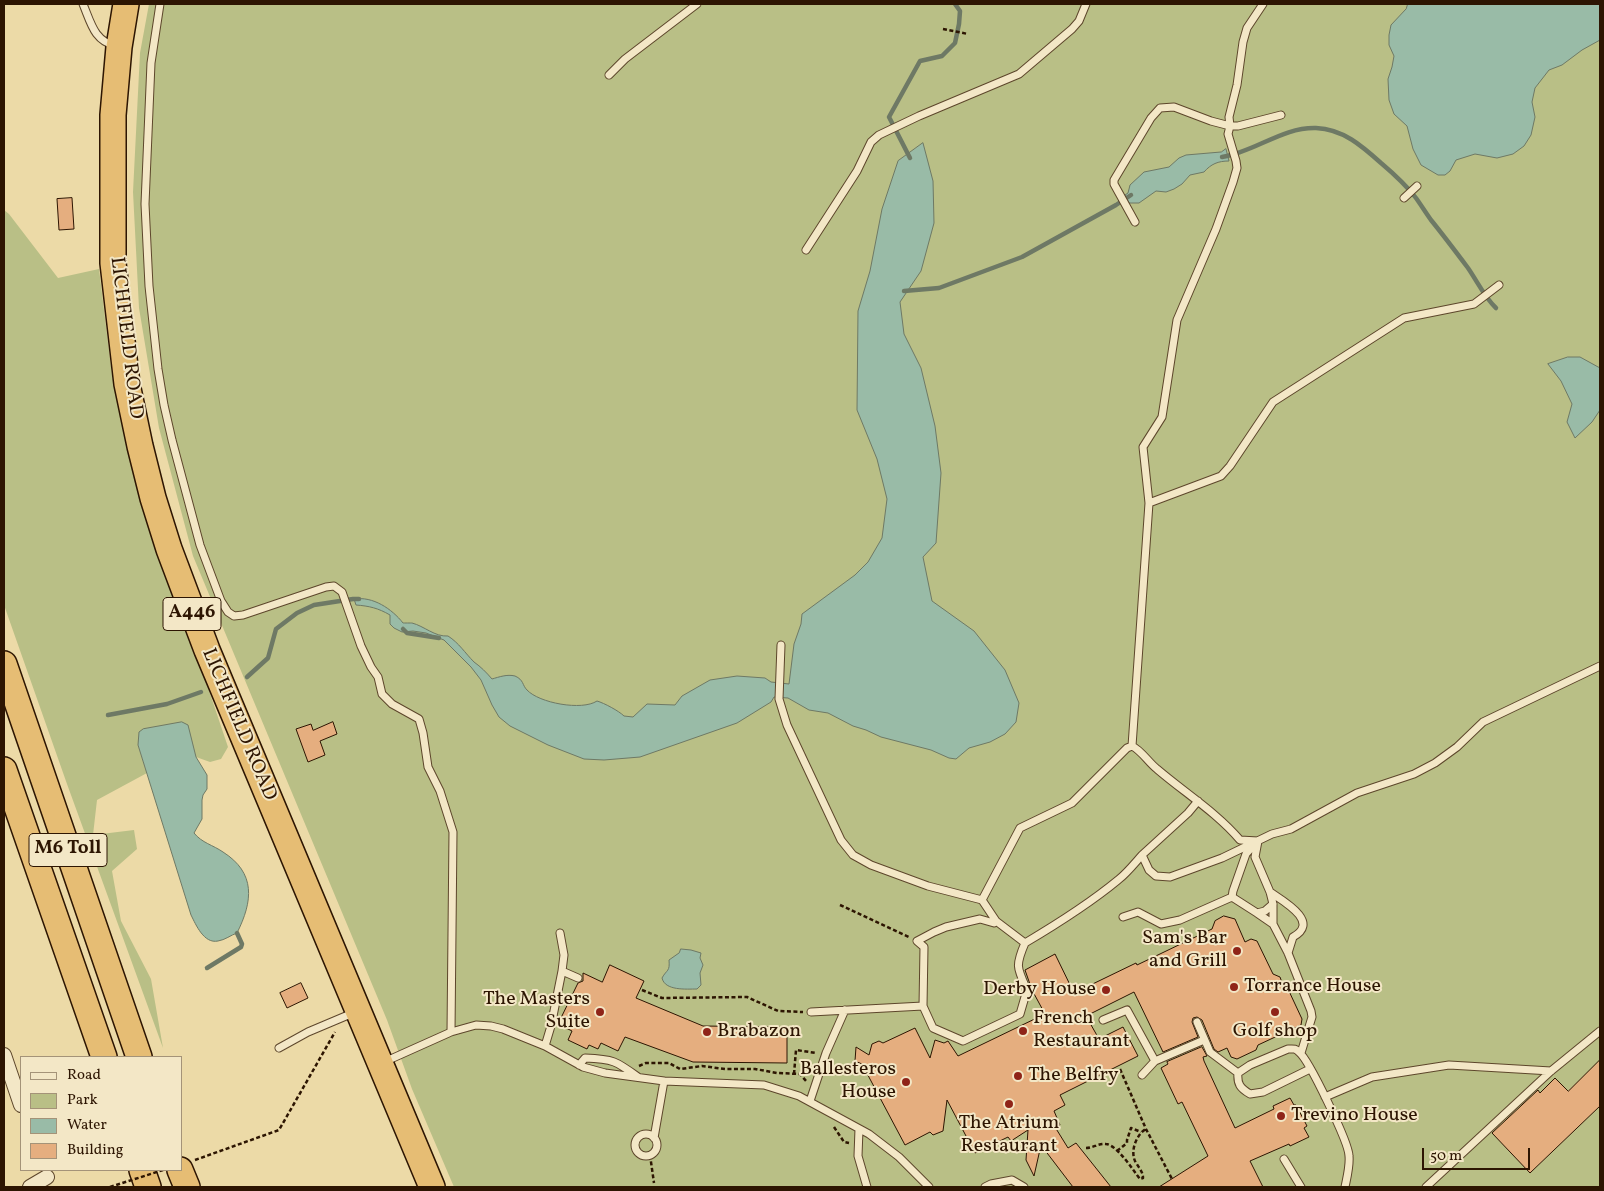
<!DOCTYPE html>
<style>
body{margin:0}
#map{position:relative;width:1604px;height:1191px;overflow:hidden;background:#ecdaa7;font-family:Vollkorn,serif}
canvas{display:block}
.frame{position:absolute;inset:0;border:5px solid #2d1502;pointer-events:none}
.legend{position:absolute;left:20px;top:1056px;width:162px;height:115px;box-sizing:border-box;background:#f3e7c6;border:1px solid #a49378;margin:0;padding:6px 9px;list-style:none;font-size:15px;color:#2d1502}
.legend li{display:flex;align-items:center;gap:10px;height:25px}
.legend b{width:25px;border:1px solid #a49378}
.scale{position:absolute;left:1422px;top:1148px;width:108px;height:22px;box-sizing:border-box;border:2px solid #2d1502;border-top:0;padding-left:6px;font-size:15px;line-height:18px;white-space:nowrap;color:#2d1502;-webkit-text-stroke:4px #f3e7c6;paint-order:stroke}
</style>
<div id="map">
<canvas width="1604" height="1191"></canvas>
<div class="frame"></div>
<ul class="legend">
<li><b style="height:6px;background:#f3e7c6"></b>Road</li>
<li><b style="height:14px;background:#b9bf86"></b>Park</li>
<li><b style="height:14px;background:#99bba7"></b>Water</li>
<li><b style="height:14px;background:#e5ae7f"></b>Building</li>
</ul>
<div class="scale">50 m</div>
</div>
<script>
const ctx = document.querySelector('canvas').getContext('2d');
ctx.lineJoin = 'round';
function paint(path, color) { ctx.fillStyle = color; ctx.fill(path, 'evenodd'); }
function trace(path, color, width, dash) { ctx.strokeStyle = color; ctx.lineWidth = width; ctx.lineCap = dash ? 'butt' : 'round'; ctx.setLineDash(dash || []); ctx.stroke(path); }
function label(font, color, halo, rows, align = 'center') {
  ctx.font = font + ' Vollkorn,serif'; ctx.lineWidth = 4; ctx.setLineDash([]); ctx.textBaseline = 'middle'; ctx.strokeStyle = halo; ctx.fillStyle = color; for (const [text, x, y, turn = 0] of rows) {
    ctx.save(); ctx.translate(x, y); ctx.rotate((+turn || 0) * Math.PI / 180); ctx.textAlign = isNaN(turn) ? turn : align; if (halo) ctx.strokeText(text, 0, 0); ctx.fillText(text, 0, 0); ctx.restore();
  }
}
paint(new Path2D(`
 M149 4H1600V1187H454L412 1089 387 1020 193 556 159 428 139 308 133 192 140 53Z
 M4 210 9 214 58 278 99 269 112 375 131 459 228 747 221 759 210 762 196 757 187 725 138 745 147 773 97 800 93 835 134 830 137 849 112 871 121 921 151 979 163 1048 67 784 4 605Z`), '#b9bf86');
const water = new Path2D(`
 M1408 4H1600V40L1582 50 1562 65 1549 70 1535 88 1532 102 1535 117 1531 135 1524 146 1513 154 1497 158 1475 154 1456 160 1450 171 1445 175H1438L1421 165 1413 149 1407 126 1394 114 1389 100 1388 79 1392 67 1394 56 1389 45V35L1391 25 1406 9Z
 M923 143 933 181 934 223 921 271 900 302 904 334 921 368 935 426 941 473 936 543 923 557 932 601 974 631 1005 670 1019 703 1016 722 1005 734 990 742 969 748 956 759 949 758 931 750 881 737 866 730 853 726 828 713 809 710 788 698 774 697 771 702 737 723 640 757 604 760 584 759 548 745 510 726 499 717 492 705 481 680 471 667 444 640 426 633 413 631 402 632 394 628 390 624V615C378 608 369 606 356 605L354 599C373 596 392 609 403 623 404 623 411 623 412 623 424 626 435 637 448 636 459 643 465 653 474 662 481 667 486 672 492 679 499 677 507 674 515 676 524 680 522 685 527 690 539 703 582 711 597 701 604 703 619 711 624 716L633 717 647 704 675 705 682 696 710 680 737 676 765 678 771 682 789 684 794 644 801 624 802 614 855 575 868 562 882 538 887 499 877 459 857 410 858 311 870 271 882 209 898 161Z
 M1226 149 1229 161C1218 161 1211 164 1204 172L1190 175 1182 184 1174 189 1166 192 1156 191 1139 203H1129L1125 195 1128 193 1130 185 1144 172 1169 167 1179 158 1186 155 1221 152Z
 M1568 357H1580L1600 368V410L1592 422 1575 438 1567 422 1572 404 1561 381 1548 364Z
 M182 722 188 725 196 757 207 775V789L203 795 202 800V819L194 833C202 843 213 845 223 852 256 873 253 901 237 933 231 935 225 940 218 941 204 944 196 925 191 915L138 745 139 732 143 729Z
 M681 949 691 950 701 953 700 958 703 965 700 973 701 985 697 989C686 989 665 991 662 978 667 969 670 972 669 960L679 953Z`);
paint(water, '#99bba7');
trace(water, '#6e7965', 1);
trace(new Path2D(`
 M1222 157C1255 152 1282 127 1316 128 1343 129 1362 146 1381 163 1394 174 1406 185 1416 198 1421 205 1426 213 1431 220 1444 236 1456 252 1468 268 1477 281 1485 298 1496 308
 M910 158 889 117 920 61 942 56 955 43 959 24 960 11 955 4
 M904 291 939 288 1022 257 1116 205 1131 195
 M403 629 407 633 439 638
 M247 677 268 658 276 629 297 613 314 605 353 599H359
 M108 715 167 704 201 692
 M207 968 241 947 242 944 237 933`), '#6e7965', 4.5);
const building = new Path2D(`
 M72 198 74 229 59 230 57 199Z
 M333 722 337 734 320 741 325 755 308 762 296 729 311 724 313 730Z
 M1224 916 1235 919 1245 942 1251 939 1257 941 1273 974 1280 977 1284 988 1288 989 1302 1019 1301 1025 1258 1045 1256 1050 1237 1059 1231 1057 1227 1048 1218 1052 1214 1049 1202 1020 1197 1017 1193 1018 1192 1022 1198 1037 1163 1052 1134 992 1086 1016 1099 1039 1123 1027 1138 1056 1060 1095 1065 1105 1054 1111 1060 1125 1055 1127 1068 1148 1076 1143 1111 1187H1073L1041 1145 1034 1176 1026 1160 1028 1130 1011 1141 1008 1137 975 1153 947 1100 943 1131 933 1135 930 1132 905 1145 862 1064 855 1061 856 1047 869 1055 872 1044 879 1041 883 1043 915 1028 930 1058 935 1040 944 1043 948 1041 958 1056 1045 1014 1032 990 1025 970 1055 954 1074 993 1136 963 1137 965 1212 929 1215 921Z
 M610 965 644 981 636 998 703 1026 787 1027V1063L693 1062 625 1037 618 1051 601 1043 598 1049 589 1045 587 1049 568 1040 572 1031 558 1024 578 983 583 981V973L602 982Z
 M301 983 308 998 287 1008 280 993Z
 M1202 1047 1207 1056 1203 1057 1204 1061 1235 1128 1274 1109 1273 1106 1290 1098 1294 1105H1296L1307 1126 1304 1128 1309 1137 1290 1146 1289 1144 1250 1161 1263 1187H1159L1208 1156 1182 1102 1178 1104 1161 1068 1168 1064 1167 1062Z
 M1600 1060V1106L1530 1173 1492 1133 1538 1090 1540 1093 1555 1078 1568 1091Z`);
paint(building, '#e5ae7f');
trace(building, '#2d1502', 1);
const lane = new Path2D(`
 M83 4C91 23 94 41 116 46
 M160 4 151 63 145 204 149 286 158 369 164 405 172 440 200 545 221 601 228 612 234 616 243 615 326 587 334 586 342 592 361 646 371 667 378 677 382 694 392 704 419 719 423 733 428 767 440 791 453 832 451 1032
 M609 75 625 59 697 4
 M1404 198 1417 186
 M1135 222 1114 184V180L1151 118 1160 108 1174 107 1211 121 1230 126H1238L1281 115
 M806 250 857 171 871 142 879 135 919 116 1019 74 1072 29 1079 21 1086 4
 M1149 503 1221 476 1230 466 1273 402 1404 318 1474 304 1499 285
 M781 645 779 699 787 725 841 840 853 855 871 865 928 886 982 900 1020 828 1072 803 1127 748 1132 746C1141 750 1149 763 1157 769 1185 793 1216 812 1240 840L1258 841 1255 857 1270 892 1273 904V924L1288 953 1311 1011 1312 1017 1301 1053
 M1132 746 1149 503 1143 447 1162 417 1177 320 1216 229 1233 182 1237 168 1236 161 1228 134 1230 126 1229 117 1237 85 1243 42 1247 28 1263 4
 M1142 855 1188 813 1198 801
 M1270 892C1283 901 1321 922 1293 937L1288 953
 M1232 897 1233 891 1246 854 1256 843
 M1257 913 1273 924
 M1123 917 1138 912 1161 924 1180 920 1232 897 1257 913 1265 911 1273 904
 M560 933 564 955 562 971
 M1025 943C1057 924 1089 904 1118 880 1127 873 1134 864 1142 855L1149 870 1156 876 1170 877 1222 858 1272 834 1291 829 1357 793 1414 774 1435 763 1457 747 1483 722 1600 666
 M923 1006 933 1028 963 1041 1020 1014 1027 990C1017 968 1015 966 1025 943L996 921
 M811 1012 923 1006 924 947 917 941 934 932 946 927 980 919 994 923 996 921 982 900
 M1103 1020 1127 1010 1155 1061
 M1197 1022 1210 1052 1238 1073
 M545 1046 551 1026 562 971 578 978
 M279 1048 308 1032 353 1013
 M384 1062 451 1032 476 1025 491 1026 503 1029 545 1046 583 1067 605 1073 664 1081 764 1085 799 1096 869 1134 899 1157 929 1187
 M579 1065 585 1058C613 1059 616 1061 638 1077
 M1310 1069 1263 1092 1250 1094C1240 1088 1237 1084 1238 1073L1250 1065 1288 1049C1293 1049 1295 1048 1299 1052 1309 1060 1349 1143 1349 1156 1350 1166 1347 1177 1345 1187
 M1142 1075 1155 1061 1204 1040
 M1325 1097 1372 1077 1449 1065 1551 1071
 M810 1101 826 1053 845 1010
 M859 1129 858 1156 867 1187
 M635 1145a11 11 0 1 1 22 0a11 11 0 1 1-22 0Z
 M654 1138 664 1081
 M1284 1159 1301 1187
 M985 1187 991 1184 1012 1180 1024 1187
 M1426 1187 1551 1071 1600 1031`);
const street = new Path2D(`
 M4 1055 21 1105
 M30 1187 47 1177`);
const highway = new Path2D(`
 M126 4 119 47 113 115V263L127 384 140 446 153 498 169 549 207 650 432 1187
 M4 664 139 1057
 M4 770 104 1057
 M142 1170 148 1187
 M180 1170 187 1187`);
trace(lane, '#5d462b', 9);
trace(street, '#5d462b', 16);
trace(highway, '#2d1502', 28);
trace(new Path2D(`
 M943 29 968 34
 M840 905 909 937
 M642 990 662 998 747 997 778 1011 803 1012
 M639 1066 646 1063H669L680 1069 702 1066 725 1069H755L777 1073 800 1074 807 1082
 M1120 1069 1146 1129 1172 1179
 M794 1074 796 1050 816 1053
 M834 1127 844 1142 849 1143
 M1086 1148C1093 1148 1099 1143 1106 1144 1117 1145 1133 1170 1140 1179L1143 1178C1143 1171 1138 1167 1135 1161 1130 1150 1137 1134 1146 1129
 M1117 1151 1127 1143V1140L1131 1128 1141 1132
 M650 1155 654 1183
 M195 1160 279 1130 335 1032`), '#2d1502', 2.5, [4, 2.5]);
trace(lane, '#f3e7c6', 7);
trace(street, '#f3e7c6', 14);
trace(highway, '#e6bd74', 25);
trace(new Path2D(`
 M110 1187 163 1170`), '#2d1502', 2.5, [4, 2.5]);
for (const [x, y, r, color] of [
 [1237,951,5,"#8f2418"],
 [1234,987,5,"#8f2418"],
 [1106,990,5,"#8f2418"],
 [600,1012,5,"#8f2418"],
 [1275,1012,5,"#8f2418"],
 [1023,1031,5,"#8f2418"],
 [707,1032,5,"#8f2418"],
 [1018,1076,5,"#8f2418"],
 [906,1082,5,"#8f2418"],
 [1009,1104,5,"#8f2418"],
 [1281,1116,5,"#8f2418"]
]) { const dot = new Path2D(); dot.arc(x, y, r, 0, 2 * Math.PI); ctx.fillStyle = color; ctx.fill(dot); trace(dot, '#f3e7c6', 2); }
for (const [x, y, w] of [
 [192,614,58],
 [68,850,78]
]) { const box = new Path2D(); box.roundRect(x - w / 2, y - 16.5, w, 33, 4); ctx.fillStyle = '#f3e7c6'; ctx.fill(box); trace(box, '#2d1502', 1); }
label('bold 19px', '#2d1502', null, [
 ["A446",192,614],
 ["M6 Toll",68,850]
]);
label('20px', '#2d1502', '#f3e7c6', [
 ["LICHFIELD ROAD",125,338,83],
 ["LICHFIELD ROAD",238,725,67]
]);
label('20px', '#2d1502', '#f3e7c6', [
 ["Sam's Bar",1227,939,"right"],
 ["and Grill",1227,962,"right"],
 ["Torrance House",1244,987],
 ["Derby House",1096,990,"right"],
 ["The Masters",590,1000,"right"],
 ["Suite",590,1023,"right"],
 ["French",1033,1019],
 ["Restaurant",1033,1042],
 ["Brabazon",717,1032],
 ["Golf shop",1275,1032,"center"],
 ["Ballesteros",896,1070,"right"],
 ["House",896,1093,"right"],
 ["The Belfry",1028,1076],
 ["Trevino House",1291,1116],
 ["The Atrium",1009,1124,"center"],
 ["Restaurant",1009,1147,"center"]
], 'left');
</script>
